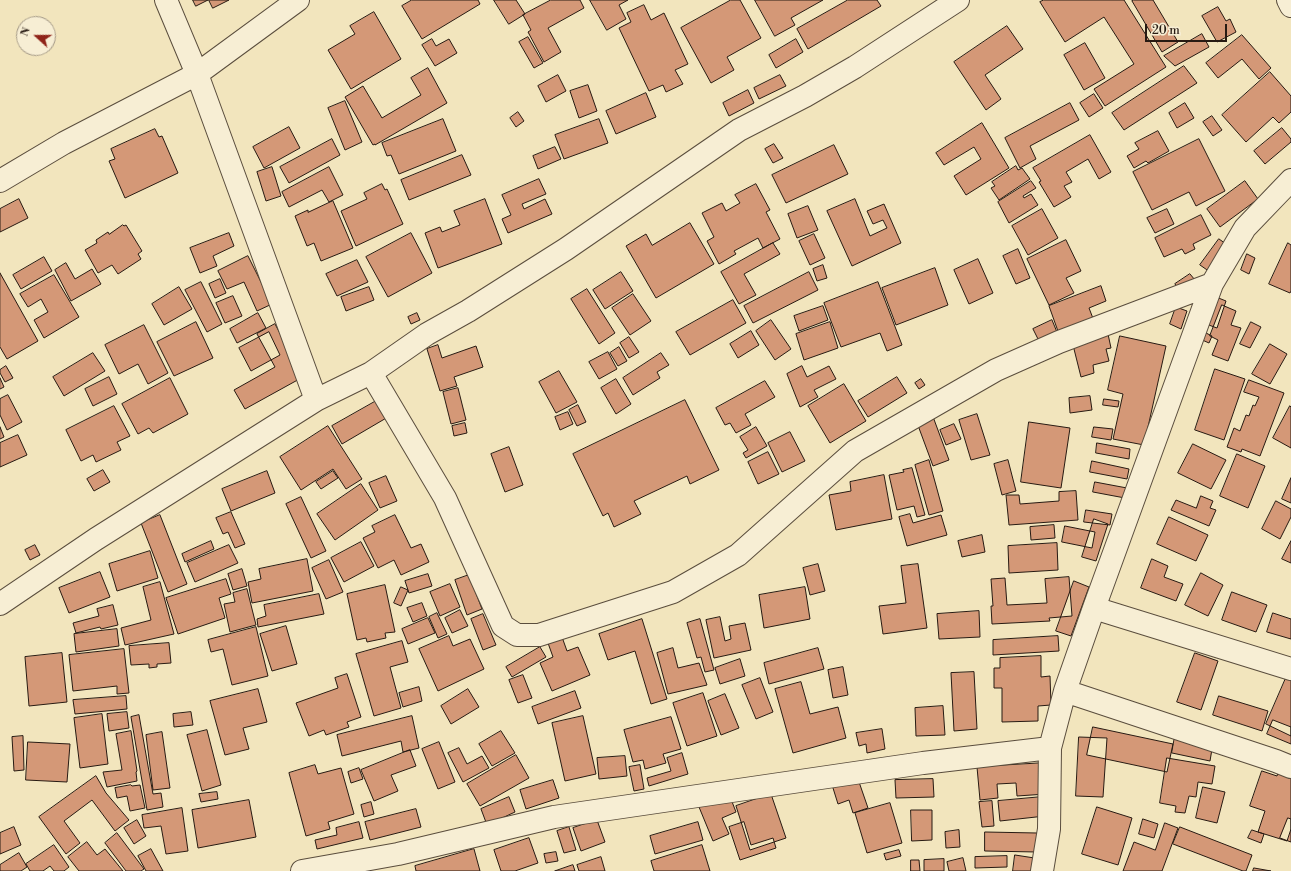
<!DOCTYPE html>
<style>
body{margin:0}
#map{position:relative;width:1291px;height:871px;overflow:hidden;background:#f2e5bd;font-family:"Libre Bodoni",serif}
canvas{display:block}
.north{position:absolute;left:16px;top:16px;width:40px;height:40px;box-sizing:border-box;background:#f7eed4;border:1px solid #a49986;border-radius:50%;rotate:291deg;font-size:11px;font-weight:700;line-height:16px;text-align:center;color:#271a12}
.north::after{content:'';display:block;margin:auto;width:14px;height:18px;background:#8f2418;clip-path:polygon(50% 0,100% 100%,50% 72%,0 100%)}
.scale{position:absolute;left:1145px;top:24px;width:82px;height:18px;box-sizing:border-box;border:2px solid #271a12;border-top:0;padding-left:5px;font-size:12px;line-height:14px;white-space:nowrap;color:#271a12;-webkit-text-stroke:3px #f7eed4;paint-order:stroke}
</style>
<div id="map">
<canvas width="1291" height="871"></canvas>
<div class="north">N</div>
<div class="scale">20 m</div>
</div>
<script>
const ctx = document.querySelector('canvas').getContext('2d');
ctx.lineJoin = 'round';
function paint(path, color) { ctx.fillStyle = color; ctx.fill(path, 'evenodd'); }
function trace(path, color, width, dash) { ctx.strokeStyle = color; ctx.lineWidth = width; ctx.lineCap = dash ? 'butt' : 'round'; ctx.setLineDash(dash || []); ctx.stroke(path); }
const building = new Path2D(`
 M193 0H208L196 6Z
 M209 0H229L213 8Z
 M412 0H478L480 4 422 39 402 6Z
 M494 0H516L525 14 509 24Z
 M551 0H580L584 8 548 28 561 52 544 62 528 32 531 30 523 15Z
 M590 0H628L619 5 626 19 607 30Z
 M731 0H740L761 38 727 57 734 70 711 83 681 28Z
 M755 0H823L791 18 795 25 775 36Z
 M848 0H877L881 6 808 49 797 29Z
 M1044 0H1124L1166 67 1105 106 1094 89 1134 64 1104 17 1065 42 1040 2Z
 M1134 0H1153L1178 42 1162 52 1132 1Z
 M644 5 651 20 664 13 688 64 675 70 683 84 666 92 663 85 649 91 619 28 631 22 627 13Z
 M1218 7 1226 21 1230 19 1236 32 1217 42 1202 16Z
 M374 12 401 59 351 89 328 50 355 34 350 26Z
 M1007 26 1023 49 985 75 1001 99 986 110 954 62Z
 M1202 34 1209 47 1175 66 1164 56Z
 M1242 35 1271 68 1259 79 1242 59 1218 78 1206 63Z
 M528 37 543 63 534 68 519 42Z
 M432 39 436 46 449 39 457 53 435 66 422 45Z
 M796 39 803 52 776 68 769 55Z
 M1085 43 1105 78 1084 90 1064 55Z
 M1184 66 1197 83 1124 130 1112 113Z
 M428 68 447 103 375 145V144L373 145 345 97 363 86 382 118 421 95 411 78Z
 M1270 72 1291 96V112L1279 123 1273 117 1246 142 1222 115Z
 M558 75 566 91 546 102 538 86Z
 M780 75 786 86 759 99 754 88Z
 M588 85 597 111 579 118 570 91Z
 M748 90 754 103 729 116 723 103Z
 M646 93 656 117 616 134 606 111Z
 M1094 94 1103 108 1089 117 1080 103Z
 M345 101 362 142 345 150 328 108Z
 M1070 103 1079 120 1030 146 1036 159 1020 168 1005 138Z
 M1185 103 1194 118 1177 128 1169 113Z
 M518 112 524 121 516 127 510 118Z
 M1212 116 1222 130 1213 136 1203 122Z
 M443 119 456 151 399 174 391 155 387 156 382 143Z
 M599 119 608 143 564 159 555 135Z
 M982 123 1009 168 966 195 954 176 981 159 974 147 944 165 936 153Z
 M289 127 300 148 264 168 253 147Z
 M1282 128 1291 139V142L1265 164 1254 151Z
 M155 129 159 137 162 136 178 173 125 198 109 161 115 159 111 149Z
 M1158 131 1169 151 1148 163 1146 161 1134 168 1127 156 1139 149 1135 143Z
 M1090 135 1111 172 1099 179 1088 159 1066 172 1072 182 1064 186 1071 197 1054 207 1039 182 1041 181 1033 168Z
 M332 139 340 155 289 183 280 167Z
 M1199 139 1225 191 1196 206 1189 192 1152 210 1133 172Z
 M774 144 783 158 773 163 765 149Z
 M834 145 848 174 786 203 772 175Z
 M555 147 561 159 538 169 533 156Z
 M462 155 471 175 409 200 401 180Z
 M1016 166 1018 170 1022 168 1030 179 999 200 991 188 995 186 992 182Z
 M272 167 281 196 266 201 257 172Z
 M329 167 343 195 329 202 322 190 289 207 282 192Z
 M539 179 546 194 522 204 524 209 545 199 552 214 508 233 502 219 511 215 502 195Z
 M1031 181 1036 188 1023 196 1024 198 1031 194 1038 205 1009 223 998 202Z
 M1245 181 1258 199 1220 227 1207 209Z
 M382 184 385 190 387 189 403 224 356 246 341 211 367 199 364 193Z
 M756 184 770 210 766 212 780 239 763 248 758 238 734 251 736 254 719 264 707 241 714 237 702 213 722 203 726 211 740 203 735 195Z
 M19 199 28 218 0 232V209Z
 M485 199 502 244 438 268 425 233 440 227 442 232 460 225 454 211Z
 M855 199 870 236 887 228 883 220 873 224 867 211 884 204 901 243 852 266 827 211Z
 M333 201 353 248 321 261 314 243 307 246 295 216 308 210V212Z
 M808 206 818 230 797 238 788 214Z
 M1042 209 1058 238 1028 255 1012 226Z
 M1167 209 1174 224 1155 233 1147 218Z
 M1201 215 1211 235 1193 244 1195 249 1185 254 1182 249 1164 257 1155 238Z
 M690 223 714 264 656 298 626 246 646 234 652 245Z
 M123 225 124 226 126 225 142 251 138 254 141 259 118 274 112 265 98 273 85 250 97 243 96 240 108 232 109 234Z
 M229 233 234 246 213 256 217 266 200 273 190 248Z
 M411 233 432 273 388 297 366 257Z
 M814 234 825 258 810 265 799 241Z
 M1219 239 1229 246 1210 272 1200 265Z
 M1066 240 1081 271 1066 278 1074 293 1049 305 1027 259Z
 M773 243 780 254 744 274 756 295 739 304 721 272Z
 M1288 243 1291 245V291L1290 293 1269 284Z
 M1018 249 1030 278 1016 284 1003 256Z
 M1247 254 1255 258 1249 274 1241 270Z
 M248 256 272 304 257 311 244 282 227 289 218 271Z
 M44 257 52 271 21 289 13 275Z
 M978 259 993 293 969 304 954 270Z
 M357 260 368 282 337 296 326 274Z
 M66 263 75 279 92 269 101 284 71 301 55 270Z
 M823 265 827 278 817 281 813 269Z
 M935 268 948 305 896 325 882 288Z
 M621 272 633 291 605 309 593 290Z
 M809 272 818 290 753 323 744 306Z
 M0 273 38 341 7 359 0 347Z
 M1190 274 1195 280 1180 291 1175 284Z
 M54 275 79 317 44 338 34 320 48 312 41 299 28 307 20 294Z
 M220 279 226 293 215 298 209 284Z
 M201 282 222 324 207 332 185 290Z
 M878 282 902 345 887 351 880 333 841 347 824 303Z
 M1101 286 1106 301 1089 308 1094 321 1059 334 1049 306Z
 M179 287 192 309 164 325 152 304Z
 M369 287 374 300 346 311 341 297Z
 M587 289 615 333 599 344 571 299Z
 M633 294 651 321 630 335 612 308Z
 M233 296 242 316 225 323 216 303Z
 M1216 297 1226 301 1217 328 1206 324Z
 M733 300 746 323 690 355 676 332Z
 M1222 305 1236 311 1231 325 1241 328 1228 361 1212 355 1218 340 1210 336Z
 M823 306 828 320 799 331 794 316Z
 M1176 307 1187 311 1181 329 1170 324Z
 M258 313 266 328 237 343 230 329Z
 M417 313 420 320 411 324 408 317Z
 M771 320 791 349 775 360 756 331Z
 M1052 320 1059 337 1041 345 1033 329Z
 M196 322 213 358 174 376 157 342Z
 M830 322 838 348 804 360 796 334Z
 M1251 322 1261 327 1250 348 1240 344Z
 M275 324 303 377 245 409 234 390 275 367 257 334Z
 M144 325 168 373 148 384 138 364 119 374 105 345Z
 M751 331 759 345 738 358 730 344Z
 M269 332 280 355 251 371 239 348Z
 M1204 332 1212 336 1209 343 1200 339Z
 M1108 334 1111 348 1106 349 1109 361 1093 365 1094 373 1081 377 1072 341Z
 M1120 336 1166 346 1144 445 1113 439 1123 394 1108 390Z
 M629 337 639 352 629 358 620 343Z
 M1270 344 1287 354 1270 384 1252 374Z
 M438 345 442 358 476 346 483 367 454 377 457 386 440 391 427 349Z
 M619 347 627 361 618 366 610 353Z
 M608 352 617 369 599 379 589 362Z
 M93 353 105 371 64 396 53 377Z
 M661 353 669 365 657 372 660 378 633 395 623 378Z
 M6 366 13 378 5 382 0 373V370Z
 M802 366 807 377 829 366 836 379 814 390 818 397 800 407 787 374Z
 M1215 369 1245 379 1224 440 1195 430Z
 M559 371 577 402 556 413 539 382Z
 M109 377 117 394 93 406 85 389Z
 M897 377 907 393 868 417 858 401Z
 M0 378 4 387 0 389Z
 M170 378 188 414 153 433 149 428 138 434 122 404Z
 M616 379 631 404 616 414 601 388Z
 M921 379 925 385 919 389 915 383Z
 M1249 380 1284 393 1260 456 1242 449 1241 452 1227 447 1234 428 1240 431 1246 415 1249 416 1253 405 1255 406 1259 397 1244 392Z
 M765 381 775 397 745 414 751 425 736 433 730 423 725 425 716 408Z
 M844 384 866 421 830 443 808 406Z
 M458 388 466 420 451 424 443 392Z
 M8 395 22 422 7 430 0 415V399Z
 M1090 396 1092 410 1070 413 1069 398Z
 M1104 399 1119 401 1118 407 1103 405Z
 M378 400 388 417 342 444 332 426Z
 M685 400 719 470 690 484 687 476 634 501 641 514 614 527 608 513 603 516 573 454Z
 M578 405 586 422 577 426 569 410Z
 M114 406 130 436 117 442 121 450 96 462 93 455 81 461 66 430Z
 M1290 406 1291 407V448L1273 438Z
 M568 412 573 424 560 430 555 417Z
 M932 414 949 460 933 466 916 420Z
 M977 414 990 455 971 460 959 420Z
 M1029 422 1070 428 1061 488 1021 482Z
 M465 423 467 433 454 436 452 426Z
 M954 424 961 439 946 445 940 430Z
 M328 426 362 479 346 489 333 469 301 490 280 457Z
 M0 427 4 437 0 439Z
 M756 427 767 446 746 458 743 453 748 450 740 437Z
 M1094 427 1113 429 1111 440 1092 437Z
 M790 432 805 461 782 472 768 443Z
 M18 435 27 455 0 467V443Z
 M1097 443 1130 449 1129 459 1096 453Z
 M1193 444 1226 460 1211 489 1178 473Z
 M509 447 523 485 505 492 491 454Z
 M768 452 779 474 758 484 748 462Z
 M1237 454 1265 466 1248 508 1220 496Z
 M929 460 943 511 929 515 915 465Z
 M1008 460 1016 491 1002 495 994 464Z
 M1092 461 1129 469 1127 479 1090 472Z
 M912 468 925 515 917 517 914 506 897 510 889 475 904 472 903 470Z
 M103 470 110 482 94 491 87 479Z
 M267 471 275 493 231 511 222 489Z
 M333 471 338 478 321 489 316 482Z
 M884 475 892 519 836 530 829 495 851 491 850 482Z
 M386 476 397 501 380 508 369 483Z
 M1291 478V503L1282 499Z
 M1095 482 1127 488 1125 498 1093 492Z
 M361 484 378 510 335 540 317 514Z
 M1076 491 1078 520 1009 525 1006 495H1019L1020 504 1059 501V492Z
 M1201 496 1213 501 1210 508 1216 510 1209 526 1171 510 1176 500 1196 508Z
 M301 497 326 551 311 558 286 504Z
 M1276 501 1291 509V517L1280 539 1262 529Z
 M1086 510 1112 514 1110 525 1084 522Z
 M231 512 245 544 235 548 228 532 223 534 216 518Z
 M910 514 913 523 941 515 947 535 907 546 899 517Z
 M160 515 187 584 168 592 141 523Z
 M395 515 411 548 421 544 429 562 401 575 394 560 378 568 363 538 375 532 372 526Z
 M1169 517 1208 535 1196 561 1157 544Z
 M1094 519 1108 524 1096 561 1082 557Z
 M1054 525 1055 538 1031 540 1030 527Z
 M1065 526 1095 532 1092 548 1062 542Z
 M982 535 985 552 962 557 958 541Z
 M211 541 214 549 185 562 182 554Z
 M1291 541V563L1282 559Z
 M361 542 374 566 344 582 331 558Z
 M1057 543 1058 570 1009 573 1008 546Z
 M35 545 40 555 30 560 25 550Z
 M229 545 238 563 195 582 187 563Z
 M150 551 158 578 117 591 109 564Z
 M307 559 313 591 252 603 248 582 261 579 259 569Z
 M1152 559 1168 566 1164 577 1183 584 1176 601 1141 588Z
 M329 560 343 592 326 599 312 568Z
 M818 564 825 591 810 595 803 568Z
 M918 564 927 628 883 634 879 606 906 603 901 566Z
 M242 569 247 586 233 590 228 574Z
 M100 572 110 597 69 613 59 588Z
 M1201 573 1223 585 1208 616 1185 605Z
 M428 574 432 586 409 593 405 581Z
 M469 575 482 609 467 615 455 580Z
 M1069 577 1072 616 1049 618 1050 621 992 624 991 606H993L991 579 1005 578 1007 605 1047 603 1045 579Z
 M226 579 231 594 219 598 225 618 178 634 166 598Z
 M1074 581 1089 587 1071 636 1056 631Z
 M160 582 174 634 125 645 121 628 151 620 143 587Z
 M450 584 460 607 440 616 430 592Z
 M385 585 395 632 385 633 386 638 367 642 366 638 357 640 347 594Z
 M401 587 408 590 401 606 394 603Z
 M805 587 810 619 764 628 759 595Z
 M247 589 256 625 230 632 224 604 235 602 233 593Z
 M1232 592 1267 605 1256 632 1222 620Z
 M319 594 324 614 258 627 257 619 266 616 264 605Z
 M422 603 427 616 413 622 407 608Z
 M113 605 118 625 101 629 100 627 76 633 73 623 99 616 97 609Z
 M460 610 468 626 452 633 445 618Z
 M979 611 980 637 939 639 937 614Z
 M437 613 447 634 438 638 429 617Z
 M1273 613 1291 619V639L1267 632Z
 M483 614 496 645 483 650 471 619Z
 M720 617 725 641 731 639 729 626 745 623 751 650 714 658 706 620Z
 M428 618 435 633 408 644 402 629Z
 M642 619 667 699 651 704 635 651 608 660 599 634Z
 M700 619 714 670 705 672 701 657 697 658 687 623Z
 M286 626 297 664 272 671 260 634Z
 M256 627 268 676 232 685 223 649 211 652 208 640Z
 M117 629 119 646 76 652 74 634Z
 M449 636 453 646 470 639 484 669 438 691 419 649Z
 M1058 636 1059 651 993 655V640Z
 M562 637 567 651 578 647 590 675 552 691 540 663 553 657 548 643Z
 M402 641 408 662 390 667 401 708 374 716 356 654Z
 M169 643 171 663 157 664V667L149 668V664L131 665 129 646Z
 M540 647 546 657 512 677 506 667Z
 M673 648 678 668 699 663 707 685 668 694 657 653Z
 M818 648 824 669 769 684 764 663Z
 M124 649 129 693 117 694V686L73 691 69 655Z
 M62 653 67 702 29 706 25 657Z
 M1195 653 1218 661 1201 710 1177 702Z
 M1041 656V677L1050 676 1051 705 1038 706V721L1002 722V688H994V668H1000V658Z
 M740 659 745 676 720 684 715 668Z
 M843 667 848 695 833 698 828 670Z
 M974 672 977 729 954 731 951 673Z
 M347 674 361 717 347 722 349 727 326 735 324 730 309 736 296 703 338 688 335 678Z
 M523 675 532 698 518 703 509 680Z
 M760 678 773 712 756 719 742 685Z
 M1286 678 1291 680V736L1266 724Z
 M801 682 810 714 838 707 846 738 793 753 775 689Z
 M419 687 422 701 403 707 399 693Z
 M258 689 267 722 243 728 249 749 225 755 210 701Z
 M468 689 479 707 451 724 441 706Z
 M575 691 581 708 538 724 532 707Z
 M703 693 717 736 687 746 673 703Z
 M725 694 739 728 721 735 708 701Z
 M126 696 127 709 75 714 73 700Z
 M1219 696 1268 711 1262 731 1213 715Z
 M943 706 945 735 916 736 915 708Z
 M127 712 129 728 109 731 107 714Z
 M191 712 193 725 174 727 173 714Z
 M102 714 108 764 80 768 74 718Z
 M139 715 153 794 161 793 163 807 147 810 131 717Z
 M412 716 419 748 403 752 401 741 342 756 337 735Z
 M583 716 596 774 565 781 552 723Z
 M671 717 681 749 663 754 666 763 645 769 643 760 633 762 624 730Z
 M1273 720 1291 727V744L1267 734Z
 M1093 727 1173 744 1167 772 1087 755Z
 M882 729 885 749 867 753 866 744 859 746 856 733Z
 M207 730 221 785 202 791 187 735Z
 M131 731 137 771 136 772 137 781 107 787 103 772 122 770 116 734Z
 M501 731 515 753 492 766 479 744Z
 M162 732 170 788 153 790 146 735Z
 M23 736 24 770 14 771 12 737Z
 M1175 736 1213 743 1210 761 1172 753Z
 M1079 737 1107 738 1103 797 1076 796Z
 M28 742 70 744 67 782 26 780Z
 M439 742 455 782 438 789 422 749Z
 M459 748 467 764 482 756 489 768 463 782 448 753Z
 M410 750 416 766 391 775 398 791 374 801 361 770Z
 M682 753 688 774 649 786 647 778 671 771 667 758Z
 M516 755 529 778 480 806 467 784Z
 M625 756 627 776 599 779 597 758Z
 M1167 758 1215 766 1212 784 1198 782 1196 797 1189 796 1185 813 1175 812 1176 806 1160 803Z
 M1045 763 1046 794 1017 796 1016 783 997 784 998 798 980 800 977 767Z
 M315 765 318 774 341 768 354 814 328 822 330 829 306 836 289 773Z
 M640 765 644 789 634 791 629 767Z
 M359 768 363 779 351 783 348 772Z
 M1262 771 1277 776 1278 773 1291 777V829L1287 841 1258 832 1265 811 1250 806Z
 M96 776 106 793 129 820 115 831 92 800 64 821 80 843 66 854 39 817Z
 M858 779 868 808 853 813 849 800 838 804 833 788Z
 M933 779 934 797 896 798 895 780Z
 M553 780 559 798 526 809 520 790Z
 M131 785 132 786 140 785 145 808 130 811 127 796 117 798 115 788Z
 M1203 787 1225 792 1217 823 1196 818Z
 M217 792 218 799 201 802 199 794Z
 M729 794 736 812 722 818 729 834 713 841 699 807Z
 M771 794 786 838 750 850 736 806Z
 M509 797 515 812 487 825 481 809Z
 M1042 797 1045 816 1000 821 998 801Z
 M249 800 256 837 198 848 192 810Z
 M992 801 994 826 982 827 979 802Z
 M371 802 374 814 364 817 361 805Z
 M890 803 902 843 867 853 855 813Z
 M1097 807 1132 818 1118 865 1082 854Z
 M182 808 188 851 166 854 161 826 144 828 142 815Z
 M416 809 421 827 370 840 365 822Z
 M911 810H932V840L912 841Z
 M1288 818 1291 819V842L1280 838Z
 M1143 819 1158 824 1154 838 1139 834Z
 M137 820 146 836 134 844 124 828Z
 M597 820 605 842 581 851 573 828Z
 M359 822 363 838 317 849 315 840 337 835 336 828Z
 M698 822 703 840 655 854 650 836Z
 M744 822 751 845 773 838 776 848 740 860 729 827Z
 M1165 823 1178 828 1162 871H1123L1134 842 1155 850Z
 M14 827 21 845 0 854V833Z
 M569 827 576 850 564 853 557 831Z
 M1180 827 1252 855 1246 871H1243L1173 844Z
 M959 830 960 847 946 848 945 832Z
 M1252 830 1264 834 1261 843 1248 838Z
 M985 832 1037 833V852L985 851Z
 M117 833 144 869 141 871H126L105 843Z
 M529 838 538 863 515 871H501L494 850Z
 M87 842 97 855 105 849 123 871H79L68 857Z
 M54 845 69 867 64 871H54L50 866 43 871H30L26 864Z
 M702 845 710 871H654L651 861Z
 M151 849 163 871H146L138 856Z
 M474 849 480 871H416L415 866Z
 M899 850 901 856 886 860 884 854Z
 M556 852 558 861 546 863 544 854Z
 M19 853 27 867 21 871H0V865Z
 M1015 855 1041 859 1039 871H1013Z
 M1007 856V867L975 868V857Z
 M601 857 605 871H579L577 865Z
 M963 858 966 871H949L947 862Z
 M944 859V871H924V860Z
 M911 860H919L920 871H911Z
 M573 865 575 871H555Z
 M1254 868 1271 871H1253Z`);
paint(building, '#d49877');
trace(building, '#271a12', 1);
const minor = new Path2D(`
 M166 0 197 74 316 400
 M1288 0 1291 6
 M0 181 64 143 197 74 298 0
 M371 373 445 498 503 626 517 635H539L673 592 738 555 855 451 996 370 1059 342 1212 284
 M0 604 96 539 316 400 371 373 427 334 468 311 566 249 739 130 805 96 855 67 958 0
 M1094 608 1291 669
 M1065 691 1276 761 1291 767
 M302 871 398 854 554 817 923 763 1050 748
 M1042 871 1049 829 1050 748 1065 691 1094 608 1212 284 1245 228 1291 180`);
trace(minor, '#5a4d3d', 24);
trace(minor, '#f7eed4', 22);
</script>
